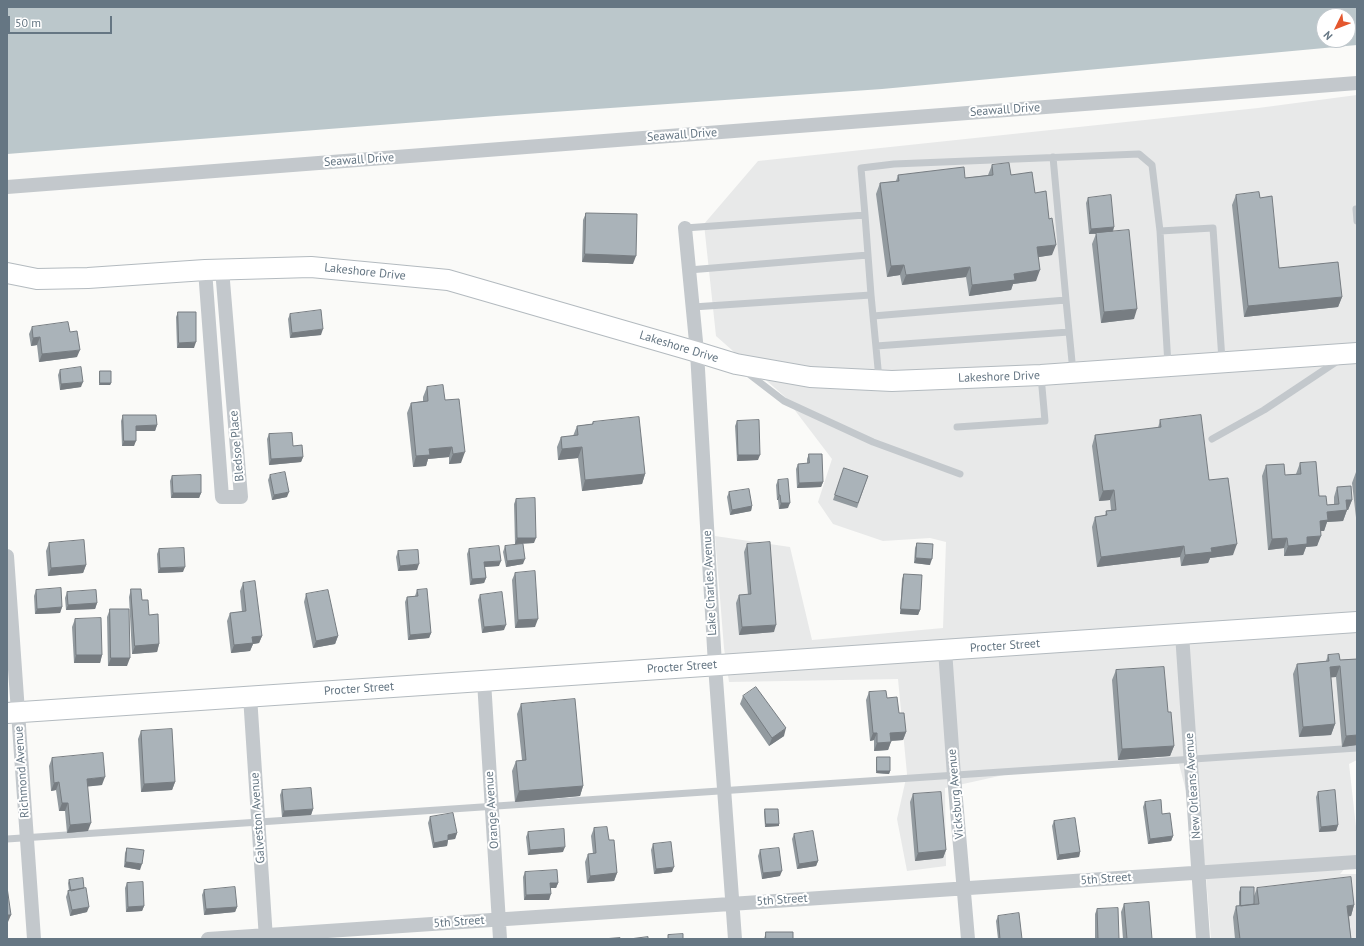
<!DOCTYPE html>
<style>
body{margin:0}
#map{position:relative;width:1364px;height:946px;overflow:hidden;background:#fafaf8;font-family:"PT Sans",sans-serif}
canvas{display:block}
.frame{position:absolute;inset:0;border:8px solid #657683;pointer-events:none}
.north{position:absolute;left:1316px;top:8px;width:40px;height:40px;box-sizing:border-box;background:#fff;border:1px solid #c1c8cd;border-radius:50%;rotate:227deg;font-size:11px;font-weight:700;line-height:16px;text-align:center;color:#657683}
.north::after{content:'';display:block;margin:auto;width:14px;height:18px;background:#e4572e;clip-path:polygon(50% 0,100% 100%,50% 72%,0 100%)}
.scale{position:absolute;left:8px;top:16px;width:104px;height:18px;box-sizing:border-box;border:2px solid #657683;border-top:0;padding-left:5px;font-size:12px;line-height:14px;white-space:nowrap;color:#657683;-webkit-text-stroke:3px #fff;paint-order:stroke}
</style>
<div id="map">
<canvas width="1364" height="946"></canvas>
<div class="frame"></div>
<div class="north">N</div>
<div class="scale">50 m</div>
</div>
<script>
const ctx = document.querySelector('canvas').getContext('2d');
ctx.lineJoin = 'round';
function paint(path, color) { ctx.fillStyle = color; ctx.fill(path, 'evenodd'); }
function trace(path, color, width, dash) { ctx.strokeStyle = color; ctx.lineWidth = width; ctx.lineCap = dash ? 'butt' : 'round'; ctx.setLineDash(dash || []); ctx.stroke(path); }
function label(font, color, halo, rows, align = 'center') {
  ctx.font = font + ' "PT Sans",sans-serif'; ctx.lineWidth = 4; ctx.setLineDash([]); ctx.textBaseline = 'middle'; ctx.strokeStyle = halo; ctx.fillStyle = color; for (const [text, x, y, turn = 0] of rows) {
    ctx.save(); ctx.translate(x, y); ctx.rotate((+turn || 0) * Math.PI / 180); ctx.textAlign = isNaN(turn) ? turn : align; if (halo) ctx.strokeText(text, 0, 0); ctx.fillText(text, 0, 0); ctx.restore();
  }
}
paint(new Path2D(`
 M1357 95V760L1349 764 1357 836V855L1340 874H1357V939H1211L1205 864 1179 764 1049 765 945 788 946 866 907 871 897 819 907 774 898 679 729 682 724 648 715 536 790 547 812 640 943 628 946 542 930 538 883 541 833 524 818 502 832 459 784 396 716 336 704 224 758 161 1258 108Z`), '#e8e9e9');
paint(new Path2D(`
 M7 7H1357V45L882 89 496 116 7 154ZM1324 16H1348V40H1324Z`), '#bbc7cb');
const secondary = new Path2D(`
 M7 273 37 279 88 278 205 270 311 267 448 280 697 352 736 364 810 377 892 381 1041 375 1357 353
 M7 713 1357 622`);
trace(secondary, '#b3babf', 22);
trace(new Path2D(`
 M1356 209 1357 221
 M685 228 865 215 861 168 894 164 1139 154 1152 165 1160 231 1213 228 1222 360
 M1160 231 1168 365
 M689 270 868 255
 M871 295 879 379
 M1066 300 1073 372
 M693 307 871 295 865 215
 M873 316 1066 300 1053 157
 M876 346 1069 332
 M745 371 784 401 873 442 960 474
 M957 427 1045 421 1041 376
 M1212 439 1264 410 1339 360
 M7 839 1357 748`), '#c3c8cc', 7);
trace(new Path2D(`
 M7 187 1357 83
 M685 228 697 352 715 665 735 939
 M205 270 222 497H241L222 269
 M7 556 34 939
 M1182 634 1203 939
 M945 650 954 776 968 939
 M484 681 500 939
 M250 696 266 939
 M208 939 1357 862`), '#c3c8cc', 14);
trace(secondary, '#fff', 20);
paint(new Path2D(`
 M992 165 1011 175 1035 193 1052 255 1038 257 1036 281 1013 284 1011 290 969 296 966 277 902 285 900 275 887 277 876 194 880 183 896 181 898 175 965 178 988 175Z
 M1236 195 1260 198 1279 268 1342 297 1338 307 1244 317 1232 205Z
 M1088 198 1114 227 1113 232 1134 319 1101 323 1092 244 1096 234H1089L1086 203Z
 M586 213 633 264 582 262 583 220Z
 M178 312 194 348H177L176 317Z
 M290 314 321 335 290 338 288 319Z
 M32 327 77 357 39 362 37 345 31 346 29 334Z
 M60 370 81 387 60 390 58 375Z
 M100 371 111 383 110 385H99V373Z
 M427 387 445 400 461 463 449 464V457L428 459 426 466 413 467 407 413 411 403 423 401V397Z
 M123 415 157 425 155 431H136L134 446H122L121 421Z
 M1160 420 1209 480 1233 555 1210 558 1208 563 1181 566 1180 557 1097 567 1092 527 1095 517 1105 516 1106 511 1111 510 1110 500 1099 501 1092 446 1095 435 1158 428Z
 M737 421 758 460 737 461 735 426Z
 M593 422 645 474 642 484 582 491 578 458 558 460 557 447 561 437 573 436 577 426 592 424Z
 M269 434 293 446 303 457 301 462 269 465 267 439Z
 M809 454 823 482 821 487 797 488 796 469 798 464H807V459Z
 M1300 463 1319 496 1327 505 1334 504V497L1337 487 1352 500 1348 510H1347L1343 521 1327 522 1324 531H1321L1317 546 1306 547 1303 555 1284 556V548L1268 550 1262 476 1266 465 1285 475 1296 474Z
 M844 468 868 476 857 508 833 500Z
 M1356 472H1357V526L1352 483Z
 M270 475 287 497 272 500 268 480Z
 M172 476 201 493 199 498H171L170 481Z
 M778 480 788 508 779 509 778 500H777L776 485Z
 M729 492 752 506 751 511 730 515 727 497Z
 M516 499 534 543 515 544 514 504Z
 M49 543 86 565 83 573 48 576 46 551Z
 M917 543 930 565 914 563 915 548Z
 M747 544 774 632 739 635 736 603 739 595H748L744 552Z
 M505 546 523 564 506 567 503 552Z
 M159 549 183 572 158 573 157 554Z
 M469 549 499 566 485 567 486 578 484 583 470 585 467 554Z
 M398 551 417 570 398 571 396 557Z
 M515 573 535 627 515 628 512 580Z
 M904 574 920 610 918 615 900 614 902 579Z
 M243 583 262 636 259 643 253 644 250 651 231 653 227 621 230 613 242 612 240 591Z
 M131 589 142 600 149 615 159 644 157 652 132 654 129 597Z
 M36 590 62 607 60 613 35 614 34 596Z
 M417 590 431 633 429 638 408 640 405 602 407 597 415 596Z
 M67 592 97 603 95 609 66 610 65 598Z
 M306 594 338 636 335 644 313 648 304 602Z
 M480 595 504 630 482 633 478 600Z
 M110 609 127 666H108L107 617Z
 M75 619 102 655 100 663H74L72 627Z
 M1328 655 1340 660 1357 659V745L1342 747 1336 677H1331L1335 724 1331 735 1299 737 1293 674 1297 664 1326 661Z
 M1116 670 1174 746 1170 756 1118 760 1112 680Z
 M869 692 887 698 906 732 903 740 891 741 888 750 874 751V740L870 741 866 700Z
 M743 696 784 736 769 746 740 704Z
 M521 704 583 786 580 796 515 802 512 771 516 761 522 760 517 714Z
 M141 731 175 782 172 790 141 792 138 739Z
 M877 757 890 771 889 774 876 773V760Z
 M52 758 102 785 87 786 88 831 67 833 65 811H59L56 790 51 791 49 766Z
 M282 790 313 809 311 815 282 817 280 795Z
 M1318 792 1338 825 1336 831 1319 832 1316 797Z
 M913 794 946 850 943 858 915 861 910 802Z
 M1145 802 1173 836 1171 841 1148 844 1143 807Z
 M765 809 779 826 765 827 764 812Z
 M430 817 457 833 455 839 448 840 447 846 433 848 428 823Z
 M1054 821 1080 852 1079 857 1057 860 1052 826Z
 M594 828 609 840 617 873 614 881 587 883 585 862 588 854H593L591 836Z
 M528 832 563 852 528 855 526 837Z
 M794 834 818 861 816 866 797 869 792 839Z
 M653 844 672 872 654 874 651 850Z
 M127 848 140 870 124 867 125 853Z
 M760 850 780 876 762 879 758 856Z
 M525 872 558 883 556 888H551L549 900H524L523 877Z
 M69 880 87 912 70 916 66 897 68 891H69L68 883Z
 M127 883 144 906 142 911 126 912 125 888Z
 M1241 887 1254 896 1257 888 1354 905 1351 916H1349L1351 939H1235L1233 917 1236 906H1239V892Z
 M204 890 237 907 235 912 204 915 202 895Z
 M1124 904 1152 939H1123L1121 912Z
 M1097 909 1119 939H1095V914Z
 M998 916 1022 939H998L996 921Z
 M766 932 793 939H764Z`), '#929a9f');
paint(new Path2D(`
 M1114 227 1112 232 1089 234 1091 229Z
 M1056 245 1052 255 1033 258 1037 247Z
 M585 254 636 256 633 264 582 262Z
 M904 265 900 275 887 277 891 266Z
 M970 267 966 277 902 285 906 275Z
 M1040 270 1036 281 1013 284 1011 290 969 296 972 285 1014 274Z
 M1342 297 1338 307 1244 317 1248 306Z
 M1137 309 1134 319 1101 323 1104 312Z
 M323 329 321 335 290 338 292 333Z
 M40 337 37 345 31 346 33 338Z
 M196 342 194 348H177L179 343Z
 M80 350 77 357 39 362 42 354Z
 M83 382 81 387 60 390 61 384Z
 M100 383H111L110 385H99Z
 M157 425 155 431H134L136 426Z
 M124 441H136L134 446H122Z
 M452 447 449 457 428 459 426 466 413 467 416 456 429 449Z
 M582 447 578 458 558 460 562 449Z
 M465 452 461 463 449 464 453 454Z
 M738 455H760L758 460 737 461Z
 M303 457 301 462 269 465 271 459Z
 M645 474 642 484 582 491 585 480Z
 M823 482 821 487 797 488 799 483Z
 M1114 490 1110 500 1099 501 1103 491Z
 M289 492 287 497 272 500 274 495Z
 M173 493H201L199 498H171Z
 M779 495H780L778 500H777Z
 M1346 500H1352L1348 510H1342Z
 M781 503H790L788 508 779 509Z
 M752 506 751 511 730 515 732 510Z
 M1347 510 1343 521 1327 522 1324 531H1316L1320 521 1327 512Z
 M1321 536 1317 546 1306 547 1303 555 1284 556 1288 546 1307 537Z
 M517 538H536L534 543 515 544Z
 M1287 538 1284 548 1268 550 1272 539Z
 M1237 544 1233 555 1210 558 1208 563 1181 566 1185 555 1211 548Z
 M1184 546 1180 557 1097 567 1101 557Z
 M916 558 932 559 930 565 914 563Z
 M525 559 523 564 506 567 507 561Z
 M501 561 499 566 482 567 484 562Z
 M419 564 417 570 398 571 400 566Z
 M86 565 83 573 48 576 51 568Z
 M185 567 183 572 158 573 160 568Z
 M486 578 484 583 470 585 472 579Z
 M97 603 95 609 66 610 68 605Z
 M62 607 60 613 35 614 37 609Z
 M901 609 920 610 918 615 900 614Z
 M538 619 535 627 515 628 518 620Z
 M506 625 504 630 482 633 484 627Z
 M776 625 774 632 739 635 742 627Z
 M431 633 429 638 408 640 410 635Z
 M262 636 259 643 253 644 250 651 231 653 234 645 252 637Z
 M338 636 335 644 313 648 316 641Z
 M159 644 157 652 132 654 135 646Z
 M76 655H102L100 663H74Z
 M111 658H130L127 666H108Z
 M1340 666 1336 677 1326 678 1330 667Z
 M1335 724 1331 735 1299 737 1303 727Z
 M786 728 784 736 769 746 772 738Z
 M906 732 903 740 887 741 890 733Z
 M873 733H877L874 740 870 741Z
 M1357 735V745L1342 747 1346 736Z
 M891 742 888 750 874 751 877 743Z
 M1174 746 1170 756 1118 760 1122 749Z
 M877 771H890L889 774 876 773Z
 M105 777 102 785 84 787 87 779Z
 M59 782 56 790 51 791 54 783Z
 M175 782 172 790 141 792 144 784Z
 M583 786 580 796 515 802 519 791Z
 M62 803H68L65 811H59Z
 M313 809 311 815 282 817 284 811Z
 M91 823 88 831 67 833 70 825Z
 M766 824H779V826L765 827Z
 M1338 825 1336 831 1319 832 1321 827Z
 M457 833 455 839 446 840 448 835Z
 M1173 836 1171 841 1148 844 1150 839Z
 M448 840 447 846 433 848 434 843Z
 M565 847 563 852 528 855 530 850Z
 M946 850 943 858 915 861 918 853Z
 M1080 852 1079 857 1057 860 1059 855Z
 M818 861 816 866 797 869 799 864Z
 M126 862 142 864 140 870 124 867Z
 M674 867 672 872 654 874 656 869Z
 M782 871 780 876 762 879 763 873Z
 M617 873 614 881 587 883 590 876Z
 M550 883H558L556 888H548Z
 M551 894 549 900H524L526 895Z
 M1354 905 1351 916 1344 917 1347 906Z
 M144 906 142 911 126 912 128 907Z
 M89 907 87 912 70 916 72 910Z
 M237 907 235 912 204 915 206 909Z
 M7 915H11L8 922 7 923Z`), '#777d82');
const building = new Path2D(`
 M1009 163 1011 175 1032 172 1035 193 1046 191 1049 219 1052 218 1056 245 1037 247 1040 270 1014 274 1015 280 972 285 970 267 906 275 904 265 891 266 880 183 899 181 898 175 964 167 965 178 993 175 992 165Z
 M1259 192 1260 198 1272 196 1279 268 1338 262 1342 297 1248 306 1236 195Z
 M1111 195 1114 227 1091 229 1088 198Z
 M586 213 637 214 636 256 585 254Z
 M1129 230 1137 309 1104 312 1096 233Z
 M321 310 323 329 292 333 290 314Z
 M178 312H196V342L179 343Z
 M68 322 70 332 77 331 80 350 42 354 40 337 33 338 32 327Z
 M81 367 83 382 61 384 60 370Z
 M100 371H111V383H100Z
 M443 385 445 400 459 399 465 452 453 454 452 447 429 449 430 455 416 456 411 403 428 401 427 387Z
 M123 415H156L157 425 136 426V441H124Z
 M1201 415 1209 480 1228 478 1237 544 1211 548 1212 552 1185 555 1184 546 1101 557 1095 517 1107 515 1106 511 1116 510 1114 490 1103 491 1095 435 1161 427 1160 420Z
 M639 417 645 474 585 480 582 447 562 449 561 437 578 435 577 426 593 424V422Z
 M759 420 760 455H738L737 421Z
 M292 433 293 446 302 445 303 457 271 459 269 434Z
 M809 454H822L823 482 799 483 798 464 809 463Z
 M1316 462 1319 496H1326L1327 505 1339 504 1337 487 1351 486 1352 500H1346L1347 510 1327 512 1328 520 1320 521 1321 536 1307 537V544L1288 546 1287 538 1272 539 1266 465 1284 464 1285 475 1301 474 1300 463Z
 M844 468 868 476 858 503 835 495Z
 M285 472 289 492 274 495 270 475Z
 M201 475V493H173L172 476Z
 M788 479 790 503H781L780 495H779L778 480Z
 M749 489 752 506 732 510 729 492Z
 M535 498 536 538H517L516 499Z
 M84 540 86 565 51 568 49 543Z
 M770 542 776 625 742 627 739 595 751 594 747 544Z
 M917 543 933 544 932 559 916 558Z
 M523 544 525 559 507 561 505 546Z
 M499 546 501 561 484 562 486 578 472 579 469 549Z
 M184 548 185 567 160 568 159 549Z
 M418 550 419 564 400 566 398 551Z
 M535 571 538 619 518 620 515 573Z
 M904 574 922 575 920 610 901 609Z
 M255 581 262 636 252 637 253 643 234 645 230 613 246 611 243 583Z
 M61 588 62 607 37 609 36 590Z
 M131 589H141L142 600H148L149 615 158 614 159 644 135 646Z
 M427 589 431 633 410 635 407 597 418 596 417 590Z
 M96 590 97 603 68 605 67 592Z
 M328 590 338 636 316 641 306 594Z
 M502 592 506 625 484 627 480 595Z
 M110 609H129L130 658H111Z
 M101 618 102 655H76L75 619Z
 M1339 654 1340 660 1357 659V735L1346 736 1340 666 1330 667 1335 724 1303 727 1297 664 1329 661 1328 655Z
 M1164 667 1168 712H1171L1174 746 1122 749 1116 670Z
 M756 687 786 728 772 738 743 696Z
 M886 691 887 698 897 697 899 713H904L906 732 890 733 891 742 877 743V733H873L869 692Z
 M575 699 583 786 519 791 516 761 526 760 521 704Z
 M172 729 175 782 144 784 141 731Z
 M103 753 105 777 87 779 91 823 70 825 68 803H62L59 782 54 783 52 758Z
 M877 757H890V771H877Z
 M311 788 313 809 284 811 282 790Z
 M1335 790 1338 825 1321 827 1318 792Z
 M941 792 946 850 918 853 913 794Z
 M1161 800 1162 814 1170 813 1173 836 1150 839 1145 802Z
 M765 809H778L779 824H766Z
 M453 813 457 833 448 835V840L434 843 430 817Z
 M1075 818 1080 852 1059 855 1054 821Z
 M607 827 609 840H614L617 873 590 876 588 854 596 853 594 828Z
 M564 829 565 847 530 850 528 832Z
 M813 831 818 861 799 864 794 834Z
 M671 842 674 867 656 869 653 844Z
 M127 848 144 850 142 864 126 862Z
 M779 848 782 871 763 873 760 850Z
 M557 870 558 883H550L551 894 526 895 525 872Z
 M1351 877 1354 905 1347 906 1351 939H1240L1236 906 1259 904 1257 888Z
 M83 878 84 888 71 891 69 880Z
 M143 882 144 906 128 907 127 883Z
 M7 887 11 915H7Z
 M235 887 237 907 206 909 204 890Z
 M1241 887H1254V904L1241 906Z
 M86 888 89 907 72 910 68 891Z
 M1149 902 1152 939H1127L1124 904Z
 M1118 908 1119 939H1098L1097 909Z
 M1019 913 1022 939H1000L998 916Z
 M766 932H793V939H766Z
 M683 934V939H668V935Z
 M648 937V939H630Z
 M620 938V939H603Z`);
paint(building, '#aab3b9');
trace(building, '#777d82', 1);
label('12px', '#657683', '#fff', [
 ["Seawall Drive",1005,110,-4],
 ["Seawall Drive",682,135,-4],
 ["Seawall Drive",359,160,-4],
 ["Lakeshore Drive",365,272,6],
 ["Lakeshore Drive",679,347,17],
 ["Lakeshore Drive",999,377,-2],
 ["Bledsoe Place",237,446,-95],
 ["Lake Charles Avenue",710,583,-93],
 ["Procter Street",1005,646,-4],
 ["Procter Street",682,667,-4],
 ["Procter Street",359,689,-4],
 ["Richmond Avenue",22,772,-94],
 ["New Orleans Avenue",1193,786,-94],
 ["Vicksburg Avenue",956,794,-95],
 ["Orange Avenue",492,810,-94],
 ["Galveston Avenue",258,818,-94],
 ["5th Street",1106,879,-4],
 ["5th Street",782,900,-4],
 ["5th Street",459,922,-4]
]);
</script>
